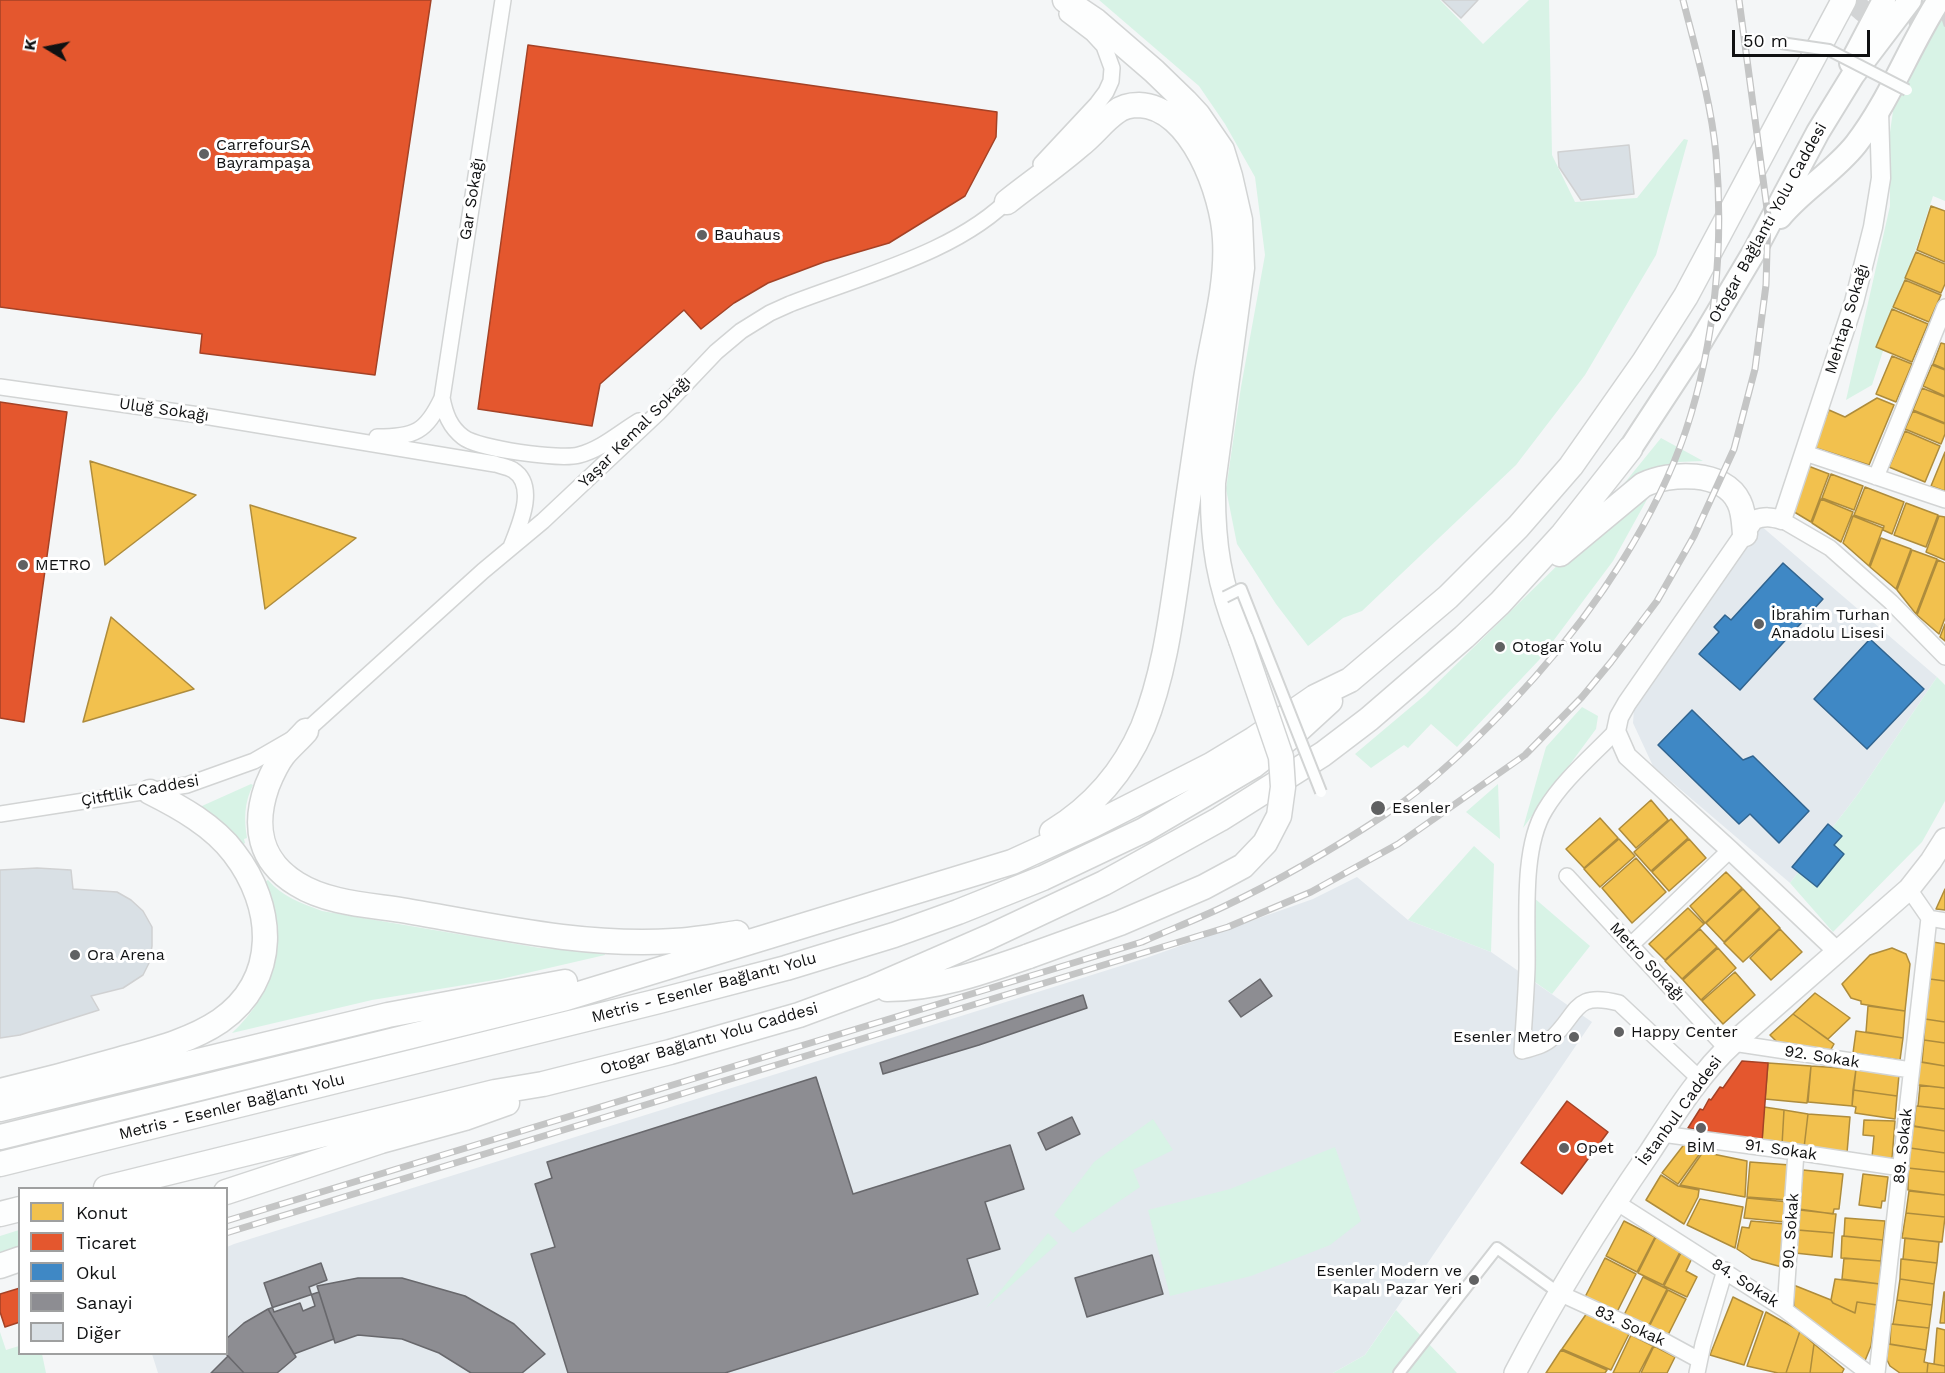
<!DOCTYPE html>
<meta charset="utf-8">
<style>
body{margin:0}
#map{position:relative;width:1945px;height:1373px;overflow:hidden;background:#f4f6f7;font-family:"Work Sans",sans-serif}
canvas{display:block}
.legend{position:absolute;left:18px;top:1187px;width:210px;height:168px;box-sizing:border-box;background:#fff;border:2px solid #9fa0a0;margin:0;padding:8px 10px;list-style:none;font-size:18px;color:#101112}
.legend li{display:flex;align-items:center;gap:12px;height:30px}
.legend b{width:30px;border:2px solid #9fa0a0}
.north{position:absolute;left:18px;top:18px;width:60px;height:60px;-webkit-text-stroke:4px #fff;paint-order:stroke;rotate:280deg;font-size:16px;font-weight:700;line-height:24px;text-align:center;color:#101112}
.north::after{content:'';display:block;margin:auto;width:21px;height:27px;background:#101112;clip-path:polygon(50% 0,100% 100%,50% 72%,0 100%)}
.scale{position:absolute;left:1732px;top:30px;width:138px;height:27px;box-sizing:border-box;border:3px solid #101112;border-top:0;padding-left:8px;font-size:18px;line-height:21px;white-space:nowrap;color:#101112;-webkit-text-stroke:4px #fff;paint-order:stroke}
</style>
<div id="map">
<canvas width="1945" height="1373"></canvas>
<ul class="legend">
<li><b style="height:16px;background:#f2c14e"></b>Konut</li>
<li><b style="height:16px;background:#e4572e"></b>Ticaret</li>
<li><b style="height:16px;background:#3f88c5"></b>Okul</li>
<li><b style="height:16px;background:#8d8d92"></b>Sanayi</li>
<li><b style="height:16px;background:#d9e0e5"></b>Diğer</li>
</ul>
<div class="north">K</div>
<div class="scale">50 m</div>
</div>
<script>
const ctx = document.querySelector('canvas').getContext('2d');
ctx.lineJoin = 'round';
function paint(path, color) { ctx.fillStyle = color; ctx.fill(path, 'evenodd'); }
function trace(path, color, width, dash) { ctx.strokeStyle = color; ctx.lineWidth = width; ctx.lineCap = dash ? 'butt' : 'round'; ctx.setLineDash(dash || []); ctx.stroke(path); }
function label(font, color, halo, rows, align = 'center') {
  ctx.font = font + ' "Work Sans",sans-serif'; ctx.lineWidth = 6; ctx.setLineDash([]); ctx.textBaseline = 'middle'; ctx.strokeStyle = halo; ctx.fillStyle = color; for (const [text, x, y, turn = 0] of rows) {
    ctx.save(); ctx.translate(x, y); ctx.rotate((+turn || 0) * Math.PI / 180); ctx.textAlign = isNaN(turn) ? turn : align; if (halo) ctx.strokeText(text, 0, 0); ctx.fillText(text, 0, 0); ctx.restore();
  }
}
paint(new Path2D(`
 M1760 525 1937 677 1858 794 1790 883 1653 766 1633 723 1634 709Z
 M1357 877 1408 920 1491 952 1592 1022 1365 1355 1333 1373H158L152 1354H226L227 1247 234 1244 1146 958 1313 899Z`), '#e3e9ee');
paint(new Path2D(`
 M1099 0H1440L1483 44 1529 0H1549L1552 155 1575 202 1637 198 1684 139 1688 140 1656 255 1585 375 1516 465 1362 611 1343 618 1308 646 1276 604 1237 544 1226 489 1241 387 1265 255 1255 177 1225 124 1199 86Z
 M1945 9V201L1933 196 1872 385 1846 400 1890 206V132L1893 111 1905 78Z
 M1661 438 1703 461 1678 462 1648 473 1605 507Z
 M1650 494 1613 561 1539 660 1457 747 1431 724 1408 748 1404 745 1371 768 1355 754 1425 695 1570 553Z
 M1937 677 1945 685V801L1922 842 1833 932 1790 883 1858 794Z
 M1582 707 1598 716 1596 729 1523 828 1546 747Z
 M251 784 253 785C244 803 244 819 247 838L244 839 245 843 239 847 193 810Z
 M1498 784 1500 839 1466 812Z
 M1474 846 1494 864 1491 952 1408 920Z
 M268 880C283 897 301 903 322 911L540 948 576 950 603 949 605 955 501 979 372 1000 232 1033C276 992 289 938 264 882Z
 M1533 897 1590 946 1552 994 1532 980Z
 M1153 1119 1173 1150 1133 1170 1140 1187 1073 1233 1054 1215 1094 1162Z
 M1335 1147 1361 1221 1330 1245 1251 1276 1170 1296 1148 1210 1230 1189Z
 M19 1230V1248L0 1255V1236Z
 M1048 1233 1058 1243 986 1308Z
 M1396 1310 1457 1373H1333L1365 1355Z
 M0 1332 6 1350 19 1346 20 1354H42L46 1373H0Z`), '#d8f3e6');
const homes = new Path2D(`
 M1931 206 1945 211V262L1917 250Z
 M1916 252 1945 264V284L1941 293 1905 278Z
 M1905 280 1941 295 1929 322 1893 307Z
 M1892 309 1928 324 1912 362 1876 347Z
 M1941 343 1945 344V369L1933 364Z
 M1892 356 1912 364 1896 402 1876 394Z
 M1932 365 1945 370V396L1923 386Z
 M1922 388 1945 397V423L1913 410Z
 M1877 398 1894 405 1869 465 1813 447 1829 410 1845 417Z
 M1913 411 1945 424V434L1941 444 1905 429Z
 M1905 431 1940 446 1925 482 1889 467Z
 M1945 452V491L1931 486Z
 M90 461 196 495 105 565Z
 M1803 464 1829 474 1811 522 1786 507Z
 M1831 474 1863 486 1854 510 1822 498Z
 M1865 487 1904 502 1892 534 1883 530 1884 526 1854 515Z
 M1821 499 1853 512 1841 542 1812 523Z
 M1906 503 1938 515 1926 547 1894 535Z
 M250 505 356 538 265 609Z
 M1853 516 1883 528 1869 566 1843 543Z
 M1939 516 1945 517V560L1926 552Z
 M1881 538 1911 549 1896 589 1870 567Z
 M1912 550 1937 559 1916 614 1897 590Z
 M1938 560 1945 563V618L1939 634 1917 615Z
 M111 617 194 689 83 722Z
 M1945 624V641L1940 637Z
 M1651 800 1668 820 1636 848 1619 829Z
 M1600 818 1618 838 1584 868 1566 849Z
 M1671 819 1688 838 1651 871 1634 852Z
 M1619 839 1635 856 1600 887 1584 869Z
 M1689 839 1706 858 1669 891 1652 872Z
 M1636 858 1666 892 1632 923 1602 888Z
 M1726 872 1742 888 1705 923 1690 906Z
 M1743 889 1760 907 1724 942 1706 923Z
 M1945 889V910L1936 909Z
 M1688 908 1704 924 1665 960 1649 944Z
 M1761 908 1780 928 1743 962 1724 943Z
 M1700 929 1717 947 1682 979 1665 961Z
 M1780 929 1802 952 1771 980 1750 958Z
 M1933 942 1945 944V981L1930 979Z
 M1718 948 1736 968 1701 1000 1683 980Z
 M1892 948 1906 954 1910 964 1905 1011 1861 1004V1001L1851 998 1842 984 1870 955Z
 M1735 972 1755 995 1723 1024 1702 1001Z
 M1930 979 1945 981V1022L1925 1019Z
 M1815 993 1850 1018 1828 1039 1793 1014Z
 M1868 1006 1905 1011 1903 1038 1866 1032Z
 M1793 1014 1834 1044 1830 1051 1777 1042 1770 1035Z
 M1925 1019 1945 1022V1043L1924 1040Z
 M1856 1031 1903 1038 1900 1060 1853 1053Z
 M1924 1040 1945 1043V1066L1922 1062Z
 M1920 1062 1945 1066V1088L1918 1085Z
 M1768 1063 1811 1066 1807 1103 1765 1099Z
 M1811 1066 1856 1069 1852 1106 1808 1102Z
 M1856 1069 1899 1075 1897 1096 1853 1090Z
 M1920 1085 1945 1088V1109L1918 1106Z
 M1853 1090 1897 1096 1895 1119 1855 1113 1856 1107 1852 1106Z
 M1916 1106 1945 1109V1131L1914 1126Z
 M1764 1107 1784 1110 1782 1145 1762 1142Z
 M1784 1110 1808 1114 1804 1148 1782 1145Z
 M1808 1114 1850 1117 1847 1153 1804 1148Z
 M1864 1120 1895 1121 1892 1159 1872 1157 1874 1136 1863 1135Z
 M1911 1126 1945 1131V1153L1910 1148Z
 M1686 1142 1701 1152 1678 1184 1662 1173Z
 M1910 1148 1945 1153V1172L1908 1168Z
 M1703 1152 1747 1161 1745 1197 1680 1185Z
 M1750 1162 1790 1165 1787 1200 1747 1197Z
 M1908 1168 1945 1172V1195L1908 1190Z
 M1803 1170 1843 1174 1839 1209H1834L1833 1214 1799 1209Z
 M1863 1174 1888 1177 1885 1201H1882L1881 1208 1859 1205Z
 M1661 1175 1678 1186 1699 1190 1698 1197 1684 1224 1646 1200Z
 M1909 1191 1945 1195V1217L1906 1213Z
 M1747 1198 1788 1202 1785 1222 1744 1218Z
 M1700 1199 1743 1207 1735 1248 1687 1225Z
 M1800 1210 1836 1214 1834 1233 1798 1230Z
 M1906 1213 1945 1217 1942 1242 1902 1238Z
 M1845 1218 1885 1221 1883 1240 1844 1236Z
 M1624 1221 1655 1237 1637 1272 1606 1256Z
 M1751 1221 1785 1224 1782 1267 1752 1259 1737 1249 1742 1227 1749 1228Z
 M1797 1230 1834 1233 1832 1257 1795 1253Z
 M1842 1236 1883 1240 1881 1261 1841 1258Z
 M1656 1237 1681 1250 1663 1285 1638 1273Z
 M1905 1238 1939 1242 1937 1263 1903 1259Z
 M1682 1251 1693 1256 1686 1271 1697 1277 1687 1297 1664 1286Z
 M1605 1258 1636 1274 1617 1312 1585 1297Z
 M1844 1258 1881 1261 1880 1284 1842 1279Z
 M1901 1259 1937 1263 1934 1284 1900 1279Z
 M1643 1277 1667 1289 1648 1327 1624 1315Z
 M1835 1279 1880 1284 1877 1305 1857 1302 1855 1313 1833 1303 1831 1300Z
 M1900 1279 1934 1284 1932 1305 1897 1300Z
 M1791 1284 1831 1300 1833 1303 1855 1313 1857 1302 1877 1305 1871 1346 1864 1363 1844 1353 1794 1306V1293L1791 1291Z
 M1668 1290 1686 1299 1667 1337 1649 1327Z
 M1944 1292H1945V1323H1940Z
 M1733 1297 1763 1312 1744 1365 1710 1355Z
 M1897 1300 1932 1305 1929 1328 1893 1324Z
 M1766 1312 1800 1331 1786 1373H1778L1747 1366Z
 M1587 1313 1629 1334 1611 1370 1562 1349Z
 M1891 1324 1929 1328 1926 1350 1890 1344Z
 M1937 1328 1945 1330V1366L1934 1364Z
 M1800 1331 1814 1344 1810 1373H1786Z
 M1631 1335 1653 1346 1639 1373H1613Z
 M1814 1344 1844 1369 1842 1373H1810Z
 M1888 1344 1926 1350 1924 1362 1928 1363 1927 1373H1900L1890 1366 1887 1360Z
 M1654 1346 1675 1357 1667 1373H1641Z
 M1561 1350 1607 1370 1605 1373H1546Z
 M1928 1363 1945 1366V1373H1927Z`);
paint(homes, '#f2c14e');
trace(homes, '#ae8c3c', 1.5);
const shops = new Path2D(`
 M0 0H431L375 375 200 353 202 334 0 307Z
 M528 45 997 112 996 137 965 196 889 243 824 262 768 283 734 303 701 329 684 310 600 384 592 426 478 409Z
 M0 402 67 412 24 722 0 718Z
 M1742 1061 1768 1063 1762 1142 1688 1128 1700 1109 1703 1110 1709 1099 1711 1100 1720 1087 1723 1088Z
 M1567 1101 1608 1132 1562 1194 1521 1163Z
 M20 1288V1322L5 1327 0 1312V1294Z`);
paint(shops, '#e4572e');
trace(shops, '#a44226', 1.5);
const schools = new Path2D(`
 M1783 563 1823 599 1740 690 1699 654 1719 632 1714 627 1725 615 1731 620Z
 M1870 639 1924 689 1867 749 1814 699Z
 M1692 710 1743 760 1753 756 1809 811 1779 843 1750 814 1739 824 1658 745Z
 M1828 824 1842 836 1834 845 1844 854 1817 887 1792 867Z`);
paint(schools, '#3f88c5');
trace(schools, '#31648f', 1.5);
const industry = new Path2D(`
 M1260 979 1272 996 1241 1017 1229 1001Z
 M1083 995 1087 1008 979 1045 883 1074 880 1063Z
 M816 1077 853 1194 1010 1145 1024 1189 985 1202 1000 1249 967 1259 978 1294 725 1373H568L531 1254 555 1247 535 1184 552 1178 547 1162Z
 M1072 1117 1080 1134 1046 1150 1038 1133Z
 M1152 1255 1163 1294 1087 1317 1075 1278Z
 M321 1263 327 1280 309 1287 315 1306 303 1311 300 1303 274 1312 264 1283Z
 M358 1278H402L465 1296 514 1324 545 1354 522 1373H471L439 1353 402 1339 358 1335 335 1343 317 1286Z
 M319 1292 334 1339 294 1354 268 1309Z
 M268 1309 296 1357 277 1373H244L226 1354V1339L244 1323Z
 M228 1356 244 1373H211Z`);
paint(industry, '#8d8d92');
trace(industry, '#68686c', 1.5);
const building = new Path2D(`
 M1442 0H1478L1461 18Z
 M1629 145 1634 194 1581 200 1559 167 1558 152Z
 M37 868 71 870 73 889 117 892 131 900 143 911 152 927V946L149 963 143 975 123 988 91 996 99 1010 20 1035 0 1038V870Z`);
paint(building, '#d9e0e5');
trace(building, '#d0d1d2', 1.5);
trace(new Path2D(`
 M1851 0C1885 34 1902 29 1945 15`), '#d2d4d5', 22, [22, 11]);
const pedestrian = new Path2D(`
 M1399 1373 1497 1248 1559 1293`);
const minor = new Path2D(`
 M1041 164 1097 104 1106 92 1111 81 1112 68 1104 46 1092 33 1067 14
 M0 387 192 414 495 464C501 466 508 467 513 470 538 486 519 526 511 547
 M442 398C445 414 450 427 463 437 478 449 561 460 579 455 602 449 619 433 639 421
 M377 437C415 437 426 432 442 398L503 0
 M1805 453 1945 500
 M1876 477 1945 307
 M1782 520 1830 548 1891 602 1945 657
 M1616 731C1592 756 1563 780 1545 810 1521 849 1528 922 1527 968 1526 996 1524 1023 1522 1051 1532 1048 1544 1046 1552 1038 1579 1013 1573 991 1619 1003L1701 1080
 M0 814 187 785 254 761 306 731 483 571 543 521 658 413 716 352 741 331 770 313 790 304C861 276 960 252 1013 195
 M1567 876 1727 1049
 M1909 889 1929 918
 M1929 918 1945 921
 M1632 944 1730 850
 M1733 1043 1911 1070
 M1662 1134 1796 1152 1901 1168
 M1616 1202 1785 1310 1868 1373
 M1559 1293 1664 1341 1699 1360
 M1785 1310 1796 1152
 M1697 1373 1703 1344 1725 1270
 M1877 1373 1929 918`);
const tertiary = new Path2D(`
 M1838 952 1730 850 1627 756 1616 731 1619 717 1627 703 1754 520C1765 516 1771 517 1782 520L1854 302 1873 227 1881 178 1879 111`);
const secondary = new Path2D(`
 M1515 1373C1555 1296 1601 1223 1650 1152 1674 1115 1700 1073 1733 1043L1909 889 1931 861 1945 839`);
const primary = new Path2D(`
 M1851 63 1884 0
 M1780 217C1802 190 1834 172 1856 144 1890 100 1909 46 1939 0
 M1630 449 1701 341 1754 252 1818 132 1853 75 1910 0`);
const trunk = new Path2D(`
 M1065 0 1096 21 1154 71 1185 101 1198 115 1222 150 1230 176 1240 220 1242 268 1213 483C1212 544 1219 584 1241 640
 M1007 202C1031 183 1057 165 1080 145 1093 135 1103 121 1116 112 1122 107 1132 105 1139 105 1192 107 1223 195 1225 239 1228 288 1212 337 1205 385 1196 445 1187 504 1179 564 1171 619 1164 675 1143 727 1124 771 1093 807 1052 832
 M1560 554 1643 485C1670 472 1724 470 1739 502 1744 512 1744 524 1745 534
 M306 731C299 739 291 746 284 754 277 763 271 776 267 786 253 826 259 861 297 884 329 904 372 905 407 911 494 926 585 947 674 941 695 940 716 936 737 933
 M887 989C936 989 983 972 1029 956
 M0 1091C38 1082 76 1072 114 1061 149 1051 189 1042 220 1021 280 979 275 906 234 853 214 826 180 807 150 792
 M0 1109 388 1015 565 982
 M0 1137 566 998 1012 862 1093 825 1211 765 1254 739 1315 697 1350 680 1448 597 1518 527 1571 466 1644 362 1686 296 1844 0
 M0 1164 659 1001 786 968 894 935 958 912 1043 878 1144 830 1253 766 1294 734 1330 701
 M106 1188 495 1092 543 1084 670 1052 799 1015 872 988 989 937 1104 883 1220 819 1323 754 1369 719 1464 637 1500 603 1563 534 1630 449
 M226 1192 381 1141 465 1118 507 1103
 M0 1214 20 1209
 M0 1266 20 1259`);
trace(pedestrian, '#d2d4d4', 14);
trace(minor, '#d2d4d4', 18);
trace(tertiary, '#d2d4d4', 21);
trace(secondary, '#d2d4d4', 24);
trace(primary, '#d2d4d4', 26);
trace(trunk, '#d2d4d4', 27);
trace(pedestrian, '#fdfefe', 10);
trace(minor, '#fdfefe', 15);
trace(tertiary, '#fdfefe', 18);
trace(secondary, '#fdfefe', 21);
trace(primary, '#fdfefe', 22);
trace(trunk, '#fdfefe', 24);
const rail = new Path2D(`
 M226 1221 1142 942C1169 930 1198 919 1225 906 1280 880 1333 849 1383 816 1438 780 1492 725 1535 677 1597 607 1656 519 1686 430 1715 342 1724 246 1716 154 1711 102 1696 51 1683 0
 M226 1233 1228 927 1311 892 1398 844 1525 755 1582 697 1611 662 1657 601 1694 536 1734 449 1755 369 1766 285 1768 216 1739 0`);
trace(rail, '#c4c5c5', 7);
trace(rail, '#fff', 4.5, [14]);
const pedestrianBridge = new Path2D(`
 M1781 43 1829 50 1907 90
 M1225 597 1241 589 1321 792`);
const trunkBridge = new Path2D(`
 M1029 956 1120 923 1204 887 1243 866 1265 843 1279 816 1283 787 1281 757 1241 640`);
trace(pedestrianBridge, '#d2d4d4', 14, []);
trace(trunkBridge, '#d2d4d4', 27, []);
trace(pedestrianBridge, '#fdfefe', 10);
trace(trunkBridge, '#fdfefe', 24);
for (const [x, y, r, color] of [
 [204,154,6,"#606162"],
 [702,235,6,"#606162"],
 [23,565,6,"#606162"],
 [1759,624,6,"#606162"],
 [1500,647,6,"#606162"],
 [1378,808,8,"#606162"],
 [75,955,6,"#606162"],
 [1619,1032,6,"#606162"],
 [1574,1037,6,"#606162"],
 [1701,1128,6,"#606162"],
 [1564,1148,6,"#606162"],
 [1474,1280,6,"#606162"]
]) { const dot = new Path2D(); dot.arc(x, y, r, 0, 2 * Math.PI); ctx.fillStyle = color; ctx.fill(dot); trace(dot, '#fff', 2); }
label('16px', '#101112', '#fff', [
 ["CarrefourSA",216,145],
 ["Bayrampaşa",216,163],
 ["Bauhaus",714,235],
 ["METRO",35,565],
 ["İbrahim Turhan",1771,615],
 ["Anadolu Lisesi",1771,633],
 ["Otogar Yolu",1512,647],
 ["Esenler",1392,808],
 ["Ora Arena",87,955],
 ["Happy Center",1631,1032],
 ["Esenler Metro",1562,1037,"right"],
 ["BİM",1701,1147,"center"],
 ["Opet",1576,1148],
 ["Esenler Modern ve",1462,1271,"right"],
 ["Kapalı Pazar Yeri",1462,1289,"right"]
], 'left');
label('16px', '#101112', '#fff', [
 ["Gar Sokağı",472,199,-81],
 ["Otogar Bağlantı Yolu Caddesi",1768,223,-61],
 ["Mehtap Sokağı",1847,319,-73],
 ["Uluğ Sokağı",164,410,8],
 ["Yaşar Kemal Sokağı",635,432,-45],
 ["Çitftlik Caddesi",140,791,-10],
 ["Metro Sokağı",1647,962,47],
 ["Metris - Esenler Bağlantı Yolu",704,988,-15],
 ["Otogar Bağlantı Yolu Caddesi",709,1039,-16],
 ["92. Sokak",1822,1057,9],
 ["Metris - Esenler Bağlantı Yolu",232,1107,-14],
 ["İstanbul Caddesi",1680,1111,-54],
 ["89. Sokak",1903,1146,-84],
 ["91. Sokak",1781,1150,8],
 ["90. Sokak",1791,1231,-86],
 ["84. Sokak",1745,1283,33],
 ["83. Sokak",1630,1326,25]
]);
</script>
